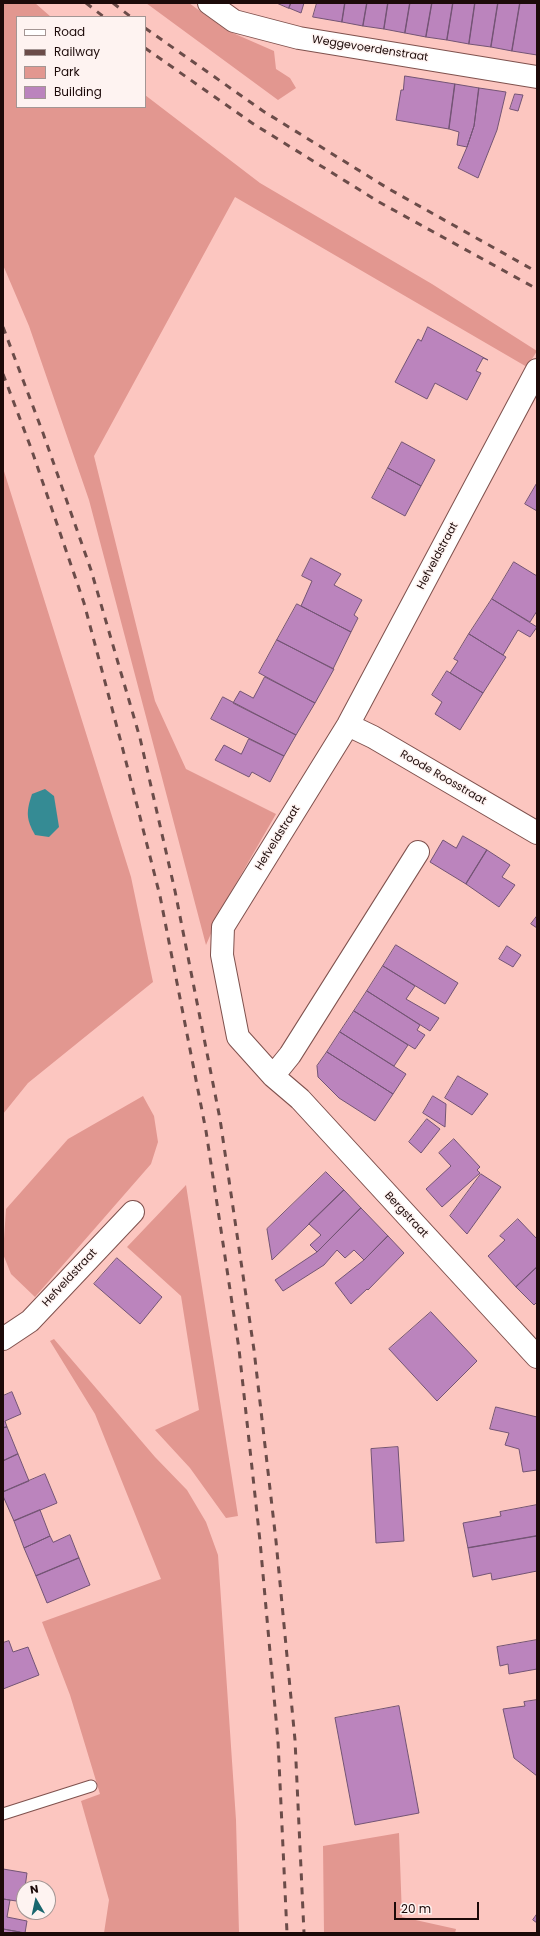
<!DOCTYPE html>
<style>
body{margin:0}
#map{position:relative;width:540px;height:1936px;overflow:hidden;background:#fcc6c0;font-family:Poppins,sans-serif}
canvas{display:block}
.frame{position:absolute;inset:0;border:4px solid #1c0a09;pointer-events:none}
.legend{position:absolute;left:16px;top:16px;width:130px;height:92px;box-sizing:border-box;background:#fef3f1;border:1px solid #a49694;margin:0;padding:5px 7px;list-style:none;font-size:12px;color:#1c0a09}
.legend li{display:flex;align-items:center;gap:8px;height:20px}
.legend b{width:20px;border:1px solid #a49694}
.north{position:absolute;left:16px;top:1880px;width:40px;height:40px;box-sizing:border-box;background:#fef3f1;border:1px solid #a49694;border-radius:50%;rotate:351deg;font-size:11px;font-weight:700;line-height:16px;text-align:center;color:#1c0a09}
.north::after{content:'';display:block;margin:auto;width:14px;height:18px;background:#19666e;clip-path:polygon(50% 0,100% 100%,50% 72%,0 100%)}
.scale{position:absolute;left:394px;top:1902px;width:85px;height:18px;box-sizing:border-box;border:2px solid #1c0a09;border-top:0;padding-left:5px;font-size:12px;line-height:14px;white-space:nowrap;color:#1c0a09;-webkit-text-stroke:3px #fef3f1;paint-order:stroke}
</style>
<div id="map">
<canvas width="540" height="1936"></canvas>
<div class="frame"></div>
<ul class="legend">
<li><b style="height:5px;background:#fff"></b>Road</li>
<li><b style="height:5px;background:#6b4c49"></b>Railway</li>
<li><b style="height:11px;background:#e29790"></b>Park</li>
<li><b style="height:11px;background:#bb84bd"></b>Building</li>
</ul>
<div class="north">N</div>
<div class="scale">20 m</div>
</div>
<script>
const ctx = document.querySelector('canvas').getContext('2d');
ctx.lineJoin = 'round';
function paint(path, color) { ctx.fillStyle = color; ctx.fill(path, 'evenodd'); }
function trace(path, color, width, dash) { ctx.strokeStyle = color; ctx.lineWidth = width; ctx.lineCap = dash ? 'butt' : 'round'; ctx.setLineDash(dash || []); ctx.stroke(path); }
function label(font, color, halo, rows, align = 'center') {
  ctx.font = font + ' Poppins,sans-serif'; ctx.lineWidth = 3; ctx.setLineDash([]); ctx.textBaseline = 'middle'; ctx.strokeStyle = halo; ctx.fillStyle = color; for (const [text, x, y, turn = 0] of rows) {
    ctx.save(); ctx.translate(x, y); ctx.rotate((+turn || 0) * Math.PI / 180); ctx.textAlign = isNaN(turn) ? turn : align; if (halo) ctx.strokeText(text, 0, 0); ctx.fillText(text, 0, 0); ctx.restore();
  }
}
paint(new Path2D(`
 M3 3H35L51 17H17V107H145V95L260 183 432 284 537 351 527 367 235 197 94 456 155 701 186 769 276 814 223 906 206 945 89 500 29 326 3 265Z
 M146 3H189L226 30 274 51 276 69 290 78 296 88 278 100Z
 M3 468 131 877 153 982 28 1083 3 1114Z
 M143 1096 154 1116 158 1142 151 1164 35 1297 11 1274 3 1254 6 1209 68 1139Z
 M186 1185 238 1516 226 1518 190 1468 155 1430 199 1410 181 1296 127 1247Z
 M54 1339 155 1457 187 1490 206 1522 218 1555 236 1820 239 1933H104L109 1900 81 1801 100 1794 70 1695 42 1622 161 1579 95 1414 50 1341Z
 M399 1833 402 1917 456 1929 455 1933H324L323 1846Z`), '#e29790');
paint(new Path2D(`
 M45 789 54 796 59 827 49 837 35 835C26 819 26 812 32 794Z`), '#358b94');
const building = new Path2D(`
 M277 3H291L289 8Z
 M291 3H304L301 13 289 8Z
 M317 3H345L342 22 313 17Z
 M345 3H367L363 26 342 22Z
 M367 3H388L384 29 363 26Z
 M388 3H410L405 33 384 29Z
 M410 3H432L426 37 405 33Z
 M432 3H453L447 40 426 37Z
 M453 3H475L469 44 447 40Z
 M475 3H498L491 47 469 44Z
 M498 3H520L512 51 491 47Z
 M520 3H537V55L512 51Z
 M405 76 455 84 449 129 396 120 401 90H403Z
 M455 84 479 88 474 126 467 147 457 145 459 132 449 129Z
 M479 88 506 92 497 130 478 178 458 168 467 147 474 126Z
 M515 94 523 95 518 111 510 109Z
 M428 327 488 360 483 358 476 371 481 373 467 400 435 383 427 399 395 382 418 339 421 341Z
 M402 442 435 460 421 486 388 468Z
 M388 468 421 486 405 516 372 498Z
 M537 483V511L525 504Z
 M311 558 341 574 334 585 362 600 354 615 358 618 351 632 301 606 312 581 302 576Z
 M514 562 537 576V611L530 622 492 599Z
 M492 599 537 627 530 637 518 630 503 655 469 634Z
 M297 604 351 632 333 669 277 640Z
 M469 634 506 657 483 693 450 673 458 661 454 659Z
 M277 640 334 669 315 703 259 673Z
 M447 671 483 693 460 730 435 714 442 702 432 695Z
 M265 677 315 703 296 735 233 703 240 691 253 698Z
 M223 697 296 735 284 756 211 719Z
 M249 739 284 756 270 782 252 772 249 777 215 760 224 745 241 754Z
 M463 836 487 850 466 884 430 862 443 840 456 848Z
 M487 850 510 865 502 877 515 885 499 907 466 884Z
 M537 916V928L531 924Z
 M396 945 458 983 445 1004 383 966Z
 M507 946 521 955 513 967 499 959Z
 M383 966 415 986 406 999 439 1018 430 1031 367 991Z
 M367 991 420 1025 417 1030 425 1035 415 1049 354 1011Z
 M354 1011 408 1045 394 1066 340 1032Z
 M340 1032 406 1074 393 1094 327 1052Z
 M327 1052 393 1094 375 1121 339 1098 318 1077 317 1066Z
 M458 1076 488 1094 472 1115 445 1098Z
 M433 1096 446 1104 445 1127 423 1113Z
 M427 1119 440 1129 421 1153 409 1142Z
 M454 1139 480 1167 477 1170 480 1173 442 1207 426 1189 451 1166 439 1153Z
 M326 1172 344 1190 272 1260 267 1229Z
 M481 1174 501 1187 467 1234 450 1216Z
 M344 1190 361 1208 317 1252 310 1245 321 1235 309 1224Z
 M361 1208 388 1236 364 1260 354 1250 345 1258 337 1250 324 1265 283 1291 275 1280 317 1252Z
 M518 1219 537 1239V1267L516 1287 488 1256 505 1240 500 1236Z
 M388 1236 404 1253 368 1290 367 1289 351 1304 335 1283 364 1260Z
 M117 1258 162 1297 140 1324 94 1284Z
 M537 1267V1302L534 1305 516 1287Z
 M431 1312 477 1361 437 1401 389 1349Z
 M12 1392 21 1414 5 1421 7 1427 3 1428V1396Z
 M496 1407 537 1417V1470L523 1472 519 1449 505 1445 509 1433 490 1429Z
 M7 1427 18 1454 3 1461V1428Z
 M398 1447 404 1541 376 1543 371 1449Z
 M18 1454 29 1481 3 1492V1461Z
 M45 1474 57 1503 14 1521 3 1496V1492Z
 M537 1505V1536L468 1548 463 1523 501 1516 500 1512Z
 M40 1510 50 1536 24 1548 14 1521Z
 M70 1535 79 1558 36 1576 24 1548 50 1536 53 1542Z
 M537 1536V1571L492 1580 491 1573 473 1577 468 1548Z
 M79 1558 90 1585 47 1603 36 1576Z
 M537 1640V1669L509 1674 508 1664 500 1666 497 1647Z
 M9 1641 13 1652 28 1647 39 1675 3 1689V1643Z
 M537 1700V1776L514 1758 503 1709 525 1706 524 1702Z
 M399 1706 419 1813 355 1825 335 1718Z
 M3 1869 27 1873 23 1902 3 1899Z
 M3 1899 10 1900 7 1917 27 1921 25 1933 3 1929Z
 M537 1914V1923L533 1920Z
 M3 1929 20 1932V1933H3Z`);
paint(building, '#bb84bd');
trace(building, '#735474', 1);
const lane = new Path2D(`
 M3 1814 91 1786`);
const street = new Path2D(`
 M209 3 234 21 299 38 537 77
 M537 370 348 725 223 927 222 955 238 1037 273 1076 300 1099 537 1357
 M348 725 373 737 537 833
 M273 1076 290 1055 418 852
 M3 1339 30 1321 133 1212`);
trace(lane, '#7f514d', 13);
trace(street, '#7f514d', 24);
trace(lane, '#fff', 11);
trace(street, '#fff', 22);
trace(new Path2D(`
 M86 3 104 17
 M113 3 131 17
 M145 28 263 111 389 189 537 272
 M145 48 252 123 379 202 537 289
 M3 327 43 433 91 570 140 738 175 891 220 1119 254 1350 276 1541 295 1740 304 1933
 M3 374 31 448 84 603 122 746 160 896 206 1131 239 1349 260 1541 278 1741 287 1933`), '#6b4c49', 3, [7, 7]);
label('11px', '#1c0a09', '#fef3f1', [
 ["Weggevoerdenstraat",370,49,9],
 ["Hefveldstraat",438,556,-62],
 ["Roode Roosstraat",443,778,30],
 ["Hefveldstraat",278,838,-58],
 ["Bergstraat",406,1215,47],
 ["Hefveldstraat",70,1278,-47]
]);
</script>
